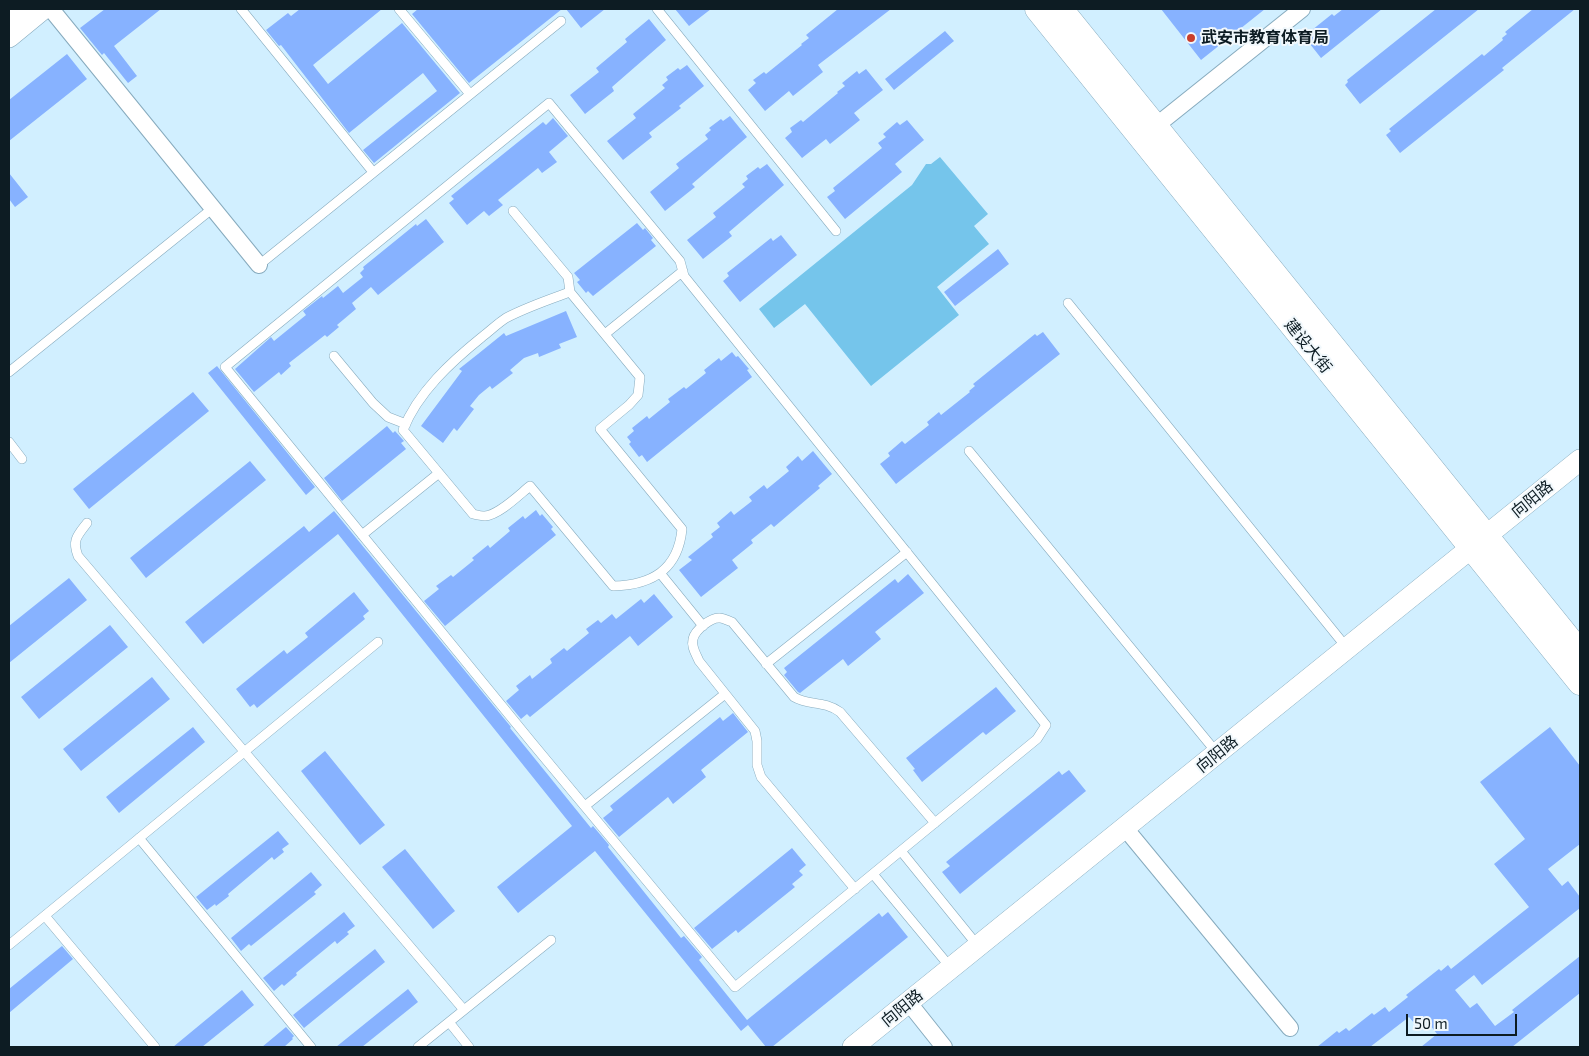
<!DOCTYPE html>
<meta charset="utf-8">
<style>
body{margin:0}
#map{position:relative;width:1589px;height:1056px;overflow:hidden;background:#d1efff;font-family:"Exo 2",sans-serif}
canvas{display:block}
.frame{position:absolute;inset:0;border:10px solid #0d1c23;pointer-events:none}
.scale{position:absolute;left:1406px;top:1014px;width:111px;height:22px;box-sizing:border-box;border:2px solid #0d1c23;border-top:0;padding-left:6px;font-size:15px;line-height:18px;white-space:nowrap;color:#0d1c23;-webkit-text-stroke:4px #f1f8fc;paint-order:stroke}
</style>
<div id="map">
<canvas width="1589" height="1056"></canvas>
<div class="frame"></div>
<div class="scale">50 m</div>
</div>
<script>
const ctx = document.querySelector('canvas').getContext('2d');
ctx.lineJoin = 'round';
function paint(path, color) { ctx.fillStyle = color; ctx.fill(path, 'evenodd'); }
function trace(path, color, width, dash) { ctx.strokeStyle = color; ctx.lineWidth = width; ctx.lineCap = dash ? 'butt' : 'round'; ctx.setLineDash(dash || []); ctx.stroke(path); }
function label(font, color, halo, rows, align = 'center') {
  ctx.font = font + ' "Exo 2","Noto Sans SC",sans-serif'; ctx.lineWidth = 4; ctx.setLineDash([]); ctx.textBaseline = 'middle'; ctx.strokeStyle = halo; ctx.fillStyle = color; for (const [text, x, y, turn = 0] of rows) {
    ctx.save(); ctx.translate(x, y); ctx.rotate((+turn || 0) * Math.PI / 180); ctx.textAlign = isNaN(turn) ? turn : align; if (halo) ctx.strokeText(text, 0, 0); ctx.fillText(text, 0, 0); ctx.restore();
  }
}
paint(new Path2D(`
 M940 157 988 214 974 226 989 244 937 287 959 315 871 386 805 304 774 328 759 309 912 185 926 164H931Z`), '#75c5eb');
paint(new Path2D(`
 M105 9H161L114 46 137 76 128 83 104 53 102 55 80 28Z
 M300 9H382L313 65 328 84 402 23 460 93 374 163 363 150 437 91 423 73 349 133 281 45 279 46 266 30 288 13 291 16Z
 M418 9H562L469 83 412 14Z
 M566 9H605L581 28Z
 M675 9H711L689 26Z
 M838 9H891L818 65 823 72 793 96 789 91 765 111 748 90 756 83 753 80 764 72 766 74 802 45 801 44 809 38 806 35Z
 M1161 9H1265L1201 60Z
 M1343 9H1382L1321 58 1306 39 1309 36 1307 34 1332 14 1334 16Z
 M1436 9H1479L1360 104 1345 85 1348 82 1347 80Z
 M1533 9H1575L1502 68 1504 70 1400 153 1386 135 1391 131 1389 129 1482 54 1484 56 1503 40 1502 38 1507 34 1505 32Z
 M649 19 666 40 612 87 614 91 585 114 570 95 599 72 596 68 627 42 625 39Z
 M945 31 954 41 894 90 885 79Z
 M67 54 87 79 9 141V100Z
 M687 65 704 86 679 106 681 108 649 133 652 137 623 160 607 141 636 118 633 114 665 88 662 85 668 80 666 77 678 68 680 70Z
 M866 69 883 90 854 113 860 120 830 144 826 139 802 158 785 138 792 132 790 128 801 120 803 122 838 93 837 92 845 86 842 83 857 71 859 74Z
 M730 116 747 137 692 184 695 187 665 211 650 192 679 168 676 164 708 139 705 135 711 130 709 128 721 119 723 121Z
 M553 118 568 136 549 152 557 162 542 173 538 168 498 200 503 205 489 216 484 211 467 225 449 203 454 199 451 196 543 122 546 125Z
 M907 120 924 140 895 164 902 172 845 219 827 197 835 191 833 188 882 148 878 143 886 137 883 134 897 122 900 125Z
 M767 164 784 185 729 232 732 236 703 259 687 240 716 217 713 213 745 187 742 184 748 179 746 176 758 167 760 169Z
 M9 173 28 197 15 207 9 199Z
 M426 219 444 242 378 295 371 287 352 303 356 309 337 325 339 327 327 337 325 335 289 363 291 366 281 375 279 372 254 392 235 369 271 337 274 341 306 315 303 311 322 296 323 298 338 286 343 293 363 277 360 273 364 269 363 267 416 224 417 226Z
 M637 223 643 230 645 228 653 238 651 240 656 246 593 296 588 291 586 293 577 282 580 280 574 273Z
 M781 235 797 255 740 302 723 281 729 276 727 273 771 238 773 241Z
 M998 249 1009 264 955 306 944 292Z
 M566 311 577 337 559 344 561 348 539 357 538 353 524 358 510 370 513 373 492 389 490 386 479 395 470 406 474 409 457 431 454 428 443 443 421 426 462 371 459 369 478 354 504 333 506 336Z
 M1043 332 1060 354 896 484 880 464 890 456 888 453 902 441 905 444 929 425 927 422 939 412 941 415 970 392 969 391 975 386 973 384 1035 334 1037 336Z
 M732 352 736 357 738 356 749 369 747 370 752 377 647 462 642 455 639 457 629 444 631 442 627 437 634 431 632 428 647 416 649 419 670 402 668 399 684 387 686 389 706 373 704 370 719 358 721 361Z
 M217 366 315 487 306 495 208 373Z
 M193 392 209 411 89 509 73 489Z
 M387 426 393 433 395 431 404 441 401 443 406 449 342 501 324 478Z
 M813 451 832 474 818 486 820 488 774 527 771 524 751 540 753 543 732 560 738 568 701 597 679 570 692 560 688 557 713 537 711 534 720 527 717 523 731 511 734 515 752 501 749 497 764 485 767 489 789 471 786 467 798 456 802 461Z
 M250 461 266 480 146 578 130 558Z
 M536 510 540 516 542 514 553 527 551 529 556 535 445 626 424 601 439 589 436 586 451 575 453 577 474 560 472 558 488 545 490 548 510 531 508 528 523 516 525 519Z
 M334 511 511 727 510 728 591 828 593 826 609 845 608 847 681 938 684 936 702 957 699 960 747 1020 879 913 882 917 888 912 908 937 772 1047H766L748 1025 741 1031 595 851 518 913 497 887 572 826 338 534 203 644 185 622 304 526 309 532Z
 M908 574 924 593 875 632 881 639 848 666 843 659 800 693 798 692 784 675 787 672 784 668 895 579 898 583Z
 M69 578 87 600 9 663V626Z
 M354 592 369 611 363 616 365 619 257 708 254 704 250 707 236 689 284 650 287 654 308 637 305 633Z
 M654 594 673 617 638 646 630 636 530 717 527 714 521 719 506 701 519 690 516 686 530 675 532 679 552 663 550 659 564 648 567 651 589 633 586 629 598 620 601 623 612 614 616 619 641 599 644 603Z
 M110 625 128 647 39 719 21 697Z
 M152 677 170 699 81 771 63 749Z
 M996 687 1016 711 986 735 983 732 922 782 913 770 915 769 906 758Z
 M733 713 748 732 701 770 706 777 673 804 668 797 619 837 603 818 613 810 610 806 720 717 723 721Z
 M193 727 205 742 119 813 106 797Z
 M1550 727 1580 766V844L1548 869 1562 886 1568 881 1580 897V908L1482 985 1474 975 1455 990 1470 1008 1477 1003 1495 1026 1514 1012 1512 1010 1580 956V993L1512 1047H1421L1437 1034 1423 1016 1414 1023 1409 1017 1370 1047H1317L1337 1031 1339 1033 1346 1028 1349 1031 1372 1013 1374 1015 1385 1007 1389 1012 1408 997 1406 995 1439 969 1441 971 1448 965 1451 969 1529 907 1494 864 1525 839 1480 782Z
 M325 751 385 825 360 845 301 771Z
 M1069 770 1086 791 960 894 942 872 950 866 946 862 1059 771 1062 775Z
 M278 831 289 844 282 849 284 852 274 860 272 857 228 894 229 896 216 906 215 904 207 910 196 897Z
 M792 848 806 865 799 871 803 875 792 884 795 887 738 933 736 930 712 949 694 928Z
 M405 849 455 911 433 929 382 867Z
 M311 872 322 885 314 892 316 894 251 946 249 944 241 951 231 938Z
 M344 912 355 926 347 932 349 934 337 944 335 941 296 973 297 975 284 986 282 984 274 991 263 978Z
 M62 946 73 959 9 1013V989Z
 M375 949 385 962 304 1028 293 1015Z
 M408 989 418 1002 362 1047H336Z
 M242 990 254 1005 202 1047H173Z
 M286 1027 294 1036 292 1038 293 1039 284 1047H262Z`), '#87b2ff');
const service = new Path2D(`
 M241 9 373 172
 M399 9 470 94
 M657 9 836 231
 M549 103 680 261 684 276 1046 725 1037 739 735 987 533 744 225 367Z
 M513 211 568 277 570 292
 M259 265 561 21
 M570 292 640 377 638 395 629 405 600 429 682 529C678 570 652 585 613 586L530 486C520 494 499 515 485 516 482 516 477 515 473 514L403 430C418 392 451 362 482 337 490 331 498 323 506 318 527 307 548 300 570 292Z
 M1068 303 1347 648
 M605 334 683 271
 M334 356 373 403 388 417 406 424
 M9 372 213 208
 M9 442 22 459
 M969 451 1217 753
 M87 523C77 536 72 540 78 556L464 1010
 M362 535 439 473
 M660 573 703 626
 M766 664 907 552
 M585 806 725 694
 M139 838 311 1047
 M901 851 978 946
 M873 874 951 968
 M855 889 761 777 757 765V741L755 731 699 661C696 654 691 647 693 639 695 630 711 617 720 618 724 618 728 621 732 622L794 697C809 706 823 700 840 712L935 823
 M45 916 155 1047
 M9 945 378 642
 M449 1022 469 1047
 M418 1047 551 940`);
const minor = new Path2D(`
 M51 9 259 265
 M1147 133 1302 9
 M1125 828 1290 1028
 M909 1003 944 1047`);
const tertiary = new Path2D(`
 M9 14 16 9
 M9 37 43 9
 M853 1047 1580 460`);
const secondary = new Path2D(`
 M1037 9 1580 683
 M1061 9 1580 652`);
trace(service, '#87abbe', 10);
trace(minor, '#87abbe', 18);
trace(tertiary, '#87abbe', 22);
trace(secondary, '#87abbe', 25);
trace(service, '#fff', 9);
trace(minor, '#fff', 16);
trace(tertiary, '#fff', 21);
trace(secondary, '#fff', 24);
for (const [x, y, r, color] of [
 [1191,38,5,"#ca3e2c"]
]) { const dot = new Path2D(); dot.arc(x, y, r, 0, 2 * Math.PI); ctx.fillStyle = color; ctx.fill(dot); trace(dot, '#f1f8fc', 2); }
label('bold 16px', '#0d1c23', '#f1f8fc', [
 ["武安市教育体育局",1201,38]
], 'left');
label('16px', '#0d1c23', '#f1f8fc', [
 ["建设大街",1308,346,51],
 ["向阳路",1532,499,-39],
 ["向阳路",1217,754,-39],
 ["向阳路",902,1008,-39]
]);
</script>
